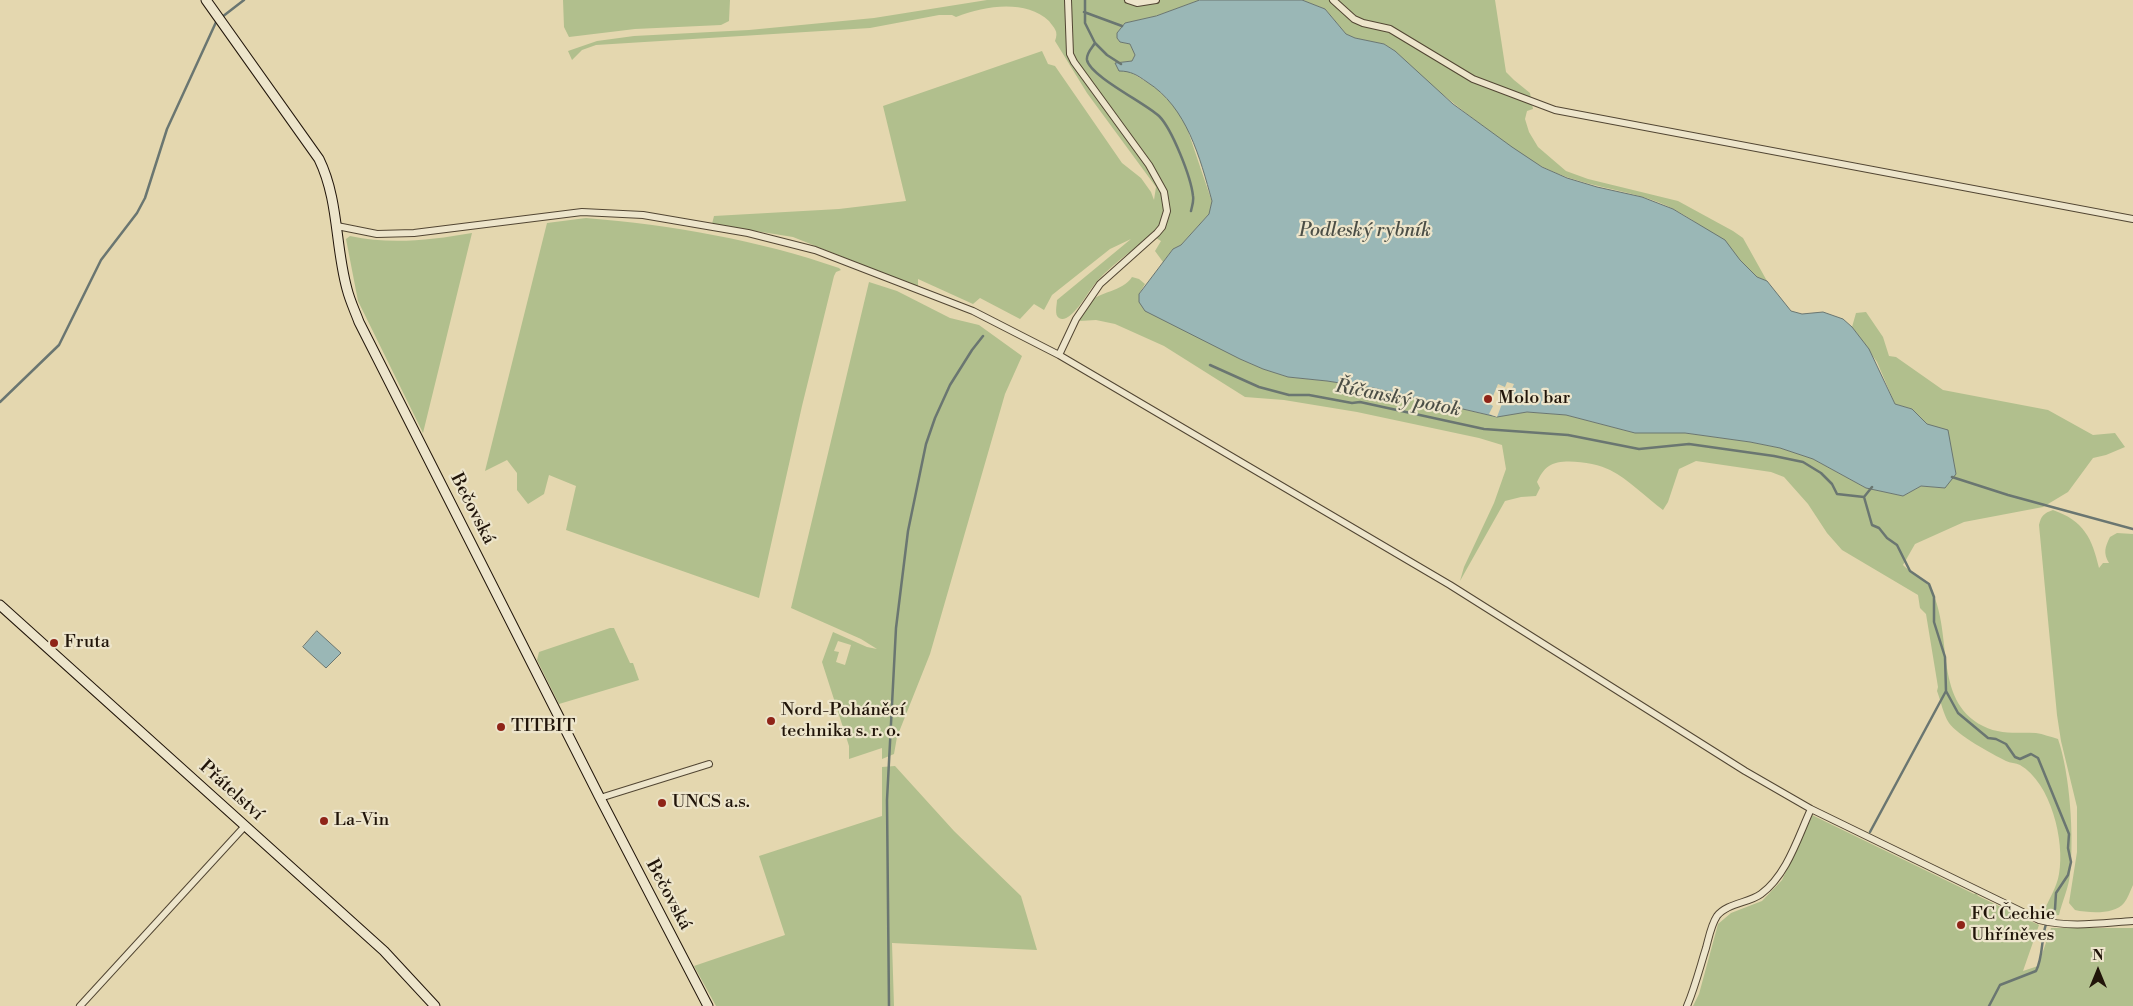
<!DOCTYPE html>
<meta charset="utf-8">
<style>
body{margin:0}
#map{position:relative;width:2133px;height:1006px;overflow:hidden;background:#e4d7af;font-family:"Libre Bodoni",serif}
canvas{display:block}
.north{position:absolute;left:2073px;top:946px;width:50px;height:50px;-webkit-text-stroke:4px #ede5cb;paint-order:stroke;rotate:0deg;font-size:14px;font-weight:700;line-height:20px;text-align:center;color:#21150a}
.north::after{content:'';display:block;margin:auto;width:18px;height:22px;background:#21150a;clip-path:polygon(50% 0,100% 100%,50% 72%,0 100%)}
</style>
<div id="map">
<canvas width="2133" height="1006"></canvas>
<div class="north">N</div>
</div>
<script>
const ctx = document.querySelector('canvas').getContext('2d');
ctx.lineJoin = 'round';
function paint(path, color) { ctx.fillStyle = color; ctx.fill(path, 'evenodd'); }
function trace(path, color, width, dash) { ctx.strokeStyle = color; ctx.lineWidth = width; ctx.lineCap = dash ? 'butt' : 'round'; ctx.setLineDash(dash || []); ctx.stroke(path); }
function label(font, color, halo, rows, align = 'center') {
  ctx.font = font + ' "Libre Bodoni",serif'; ctx.lineWidth = 4.5; ctx.setLineDash([]); ctx.textBaseline = 'middle'; ctx.strokeStyle = halo; ctx.fillStyle = color; for (const [text, x, y, turn = 0] of rows) {
    ctx.save(); ctx.translate(x, y); ctx.rotate((+turn || 0) * Math.PI / 180); ctx.textAlign = isNaN(turn) ? turn : align; if (halo) ctx.strokeText(text, 0, 0); ctx.fillText(text, 0, 0); ctx.restore();
  }
}
paint(new Path2D(`
 M563 0H730L729 21 721 25 635 29 569 37 564 27Z
 M987 0H1200L1156 16 1125 23 1117 33V38L1120 42 1130 44 1135 55 1132 61 1115 63 1155 87 1178 110 1186 125 1212 202 1209 214 1181 245 1173 249 1163 262 1155 251 1161 241 1151 235C1131 252 1106 268 1091 289 1086 296 1069 325 1059 318 1054 315 1057 305 1057 300L1131 239 1110 249 1052 295 1044 310 1034 304 1020 319 980 298 973 304 918 279V287L793 237 712 224 714 216 839 209 906 201 883 106 1042 51 1048 64 1055 66 1122 163 1141 178 1151 192 1154 200 1156 187 1087 93 1055 41C1059 31 1054 28 1049 21 1026 0 987 5 956 17L952 15H939L870 28 596 45 582 50 572 60 568 51 597 41 634 36 749 30 874 18Z
 M1302 0H1495L1506 72 1514 80 1530 93 1533 109 1527 111 1525 119 1529 132 1538 147 1566 171 1588 179 1678 201 1733 231 1743 238 1767 281 1757 277C1724 243 1689 210 1643 197 1608 187 1578 184 1545 168 1525 159 1508 145 1491 132 1457 107 1425 81 1395 51L1384 44 1354 38 1346 34 1325 9Z
 M586 218C672 225 758 240 839 268L841 270 836 272 834 276 802 406 759 598 566 530 576 486 549 475 544 494 528 504 517 490V473L507 460 485 471 547 223Z
 M472 233 423 433 358 301 346 239 350 236C391 245 431 240 472 233Z
 M1132 277 1139 279 1145 284 1139 294 1240 359 1263 369 1288 377 1327 381 1373 388 1496 417 1527 412 1566 415 1635 433H1685L1750 442 1780 448 1813 459 1866 488 1903 496 1921 486 1945 488 1927 424 1912 409 1895 404 1877 362 1852 327 1856 313 1866 312 1883 337 1889 356 1896 357 1943 390 2048 410 2093 435 2115 433 2125 447 2106 455 2093 458 2068 492 2043 507 1964 522 1915 544 1903 565C1910 572 1925 579 1929 586 1955 629 1931 700 1983 726 2000 735 2018 732 2036 733 2043 734 2051 737 2058 739 2070 774 2074 836 2070 874 2069 887 2062 902 2059 915L2049 916 2043 913C2048 901 2057 887 2059 874 2065 841 2051 783 2020 765 2016 763 2010 763 2006 761 1992 754 1957 735 1949 723 1943 714 1941 701 1937 691L1938 687 1926 614 1920 608 1918 595 1842 550 1827 533 1808 504 1784 477 1771 472 1696 461 1679 469 1668 502 1663 510C1647 498 1628 479 1610 470 1597 463 1561 457 1549 466 1543 470 1540 476 1537 482L1540 488 1536 496 1521 497 1505 501 1460 581 1464 567 1494 503 1506 469 1502 445 1479 438 1357 412 1284 400 1245 397 1164 346 1115 324 1096 320 1079 321C1081 316 1084 307 1088 303 1100 291 1122 292 1132 277Z
 M869 282 897 291 950 318 979 325 1022 356 1005 394 930 654 897 737 894 754 882 759V748L849 759V746L822 662 833 632 867 647 877 649 861 639 791 608ZM838 641 851 645 845 665 836 662 839 652 834 651Z
 M2053 510C2084 521 2092 538 2099 568L2103 563H2109C2103 553 2105 547 2110 537L2117 533 2133 534V885C2130 891 2128 898 2124 903 2114 915 2089 913 2075 910L2069 903 2077 852V807L2061 741 2057 715 2039 525C2041 516 2044 513 2053 510Z
 M610 628H614L630 663H633L639 680 559 704 537 660 539 652Z
 M895 766 954 831 1021 896 1037 950 892 943 894 1006H716L694 966 785 935 759 856 882 816V767Z
 M1812 815 1974 894 1976 893 1978 896 2039 925 2023 971 2038 966 2051 928H2133V1006H1693L1699 994 1718 924 1731 913 1762 901 1782 880Z`), '#b1bf8d');
const water = new Path2D(`
 M1200 0H1302L1325 9 1346 34 1355 38 1384 44 1395 51 1453 104 1512 147 1542 167 1567 178 1597 187 1642 197 1673 209 1725 240 1740 260 1757 277 1767 281 1791 311 1802 314 1823 312 1843 319 1852 327 1869 349 1895 404 1912 409 1927 424 1948 430 1956 474 1945 488 1921 486 1903 496 1866 488 1813 459 1780 448 1750 442 1685 433H1635L1566 415 1527 412 1497 417 1373 388 1327 381 1288 377 1263 369 1240 359 1145 311 1139 302V294L1173 249 1181 245 1209 214 1212 201C1200 158 1187 107 1147 82 1137 75 1131 71 1119 71L1115 63 1132 61 1135 55 1130 44 1120 42 1117 38V33L1125 23 1156 16Z
 M317 631 341 653 326 668 303 647Z`);
paint(water, '#9ab7b6');
trace(water, '#6a7671', 1);
paint(new Path2D(`
 M1507 382 1514 384 1511 391 1504 389 1500 399 1503 401 1497 417 1489 414 1493 406 1488 403 1491 396H1493L1498 384 1505 387Z`), '#e4d7af');
trace(new Path2D(`
 M1085 0V23L1095 43C1092 48 1086 53 1087 60 1090 76 1145 103 1159 116 1172 129 1191 177 1193 196 1194 201 1192 206 1191 211
 M1084 12 1122 26
 M222 17 244 0
 M1095 43 1107 55 1121 64
 M1210 365 1259 387 1289 395H1309L1352 403 1360 402 1484 429 1568 435 1639 449 1689 444 1774 456 1803 462 1821 473 1832 484 1837 494 1864 497 1872 525 1879 528 1887 538 1897 545 1910 571 1929 584 1934 597V622L1945 657 1946 691 1958 713 1988 738 1996 739 2006 744 2015 757 2020 759 2031 754 2038 758 2069 834 2068 848 2071 862 2068 875 2056 893 2055 909C2038 927 2046 951 2036 971L2000 985 1989 1006
 M0 402 59 345 101 260 137 213 145 198 167 129 217 20
 M1952 477 2008 495 2133 529
 M1864 497 1872 487
 M1870 832 1946 691
 M889 1006 887 800 896 628 908 531 926 444 935 418 950 385 972 350 983 336`), '#6a7671', 2.5);
const street = new Path2D(`
 M1128 0 1137 3 1156 0
 M1333 0 1354 19 1363 23 1390 29 1473 79 1555 110 2133 219
 M337 226 377 234 414 233 582 212 643 215 748 233 815 250 973 311 1059 355 1450 585 1745 771 1811 809 2039 920C2070 928 2102 923 2133 921
 M1059 355 1076 319 1100 284 1157 233 1162 227 1167 211 1164 192 1149 165 1074 62 1070 54 1068 0
 M600 798 709 764
 M80 1006 245 826
 M1687 1006C1695 987 1700 967 1706 948 1709 937 1711 925 1717 916 1727 903 1749 903 1761 894 1787 875 1798 837 1811 809`);
const secondary = new Path2D(`
 M206 0 319 159C339 200 335 246 347 289 350 301 355 311 359 322L600 798 708 1006
 M0 605 384 951 435 1006`);
trace(street, '#524633', 8);
trace(secondary, '#21150a', 11);
trace(street, '#ede5cb', 6);
trace(secondary, '#ede5cb', 9);
for (const [x, y, r, color] of [
 [1488,399,5,"#8f2418"],
 [54,643,5,"#8f2418"],
 [771,721,5,"#8f2418"],
 [501,727,5,"#8f2418"],
 [662,803,5,"#8f2418"],
 [324,821,5,"#8f2418"],
 [1961,925,5,"#8f2418"]
]) { const dot = new Path2D(); dot.arc(x, y, r, 0, 2 * Math.PI); ctx.fillStyle = color; ctx.fill(dot); trace(dot, '#ede5cb', 2); }
label('18px', '#21150a', '#ede5cb', [
 ["Molo bar",1498,399],
 ["Fruta",64,643],
 ["Nord-Poháněcí",781,711],
 ["technika s. r. o.",781,732],
 ["TITBIT",511,727],
 ["UNCS a.s.",672,803],
 ["La-Vin",334,821],
 ["FC Čechie",1971,915],
 ["Uhříněves",1971,936]
], 'left');
label('18px', '#21150a', '#ede5cb', [
 ["Bečovská",472,509,63],
 ["Přátelství",231,791,42],
 ["Bečovská",668,895,62]
]);
label('italic 19px', '#4b4e46', '#ede5cb', [
 ["Podleský rybník",1365,231],
 ["Říčanský potok",1398,399,11]
]);
</script>
